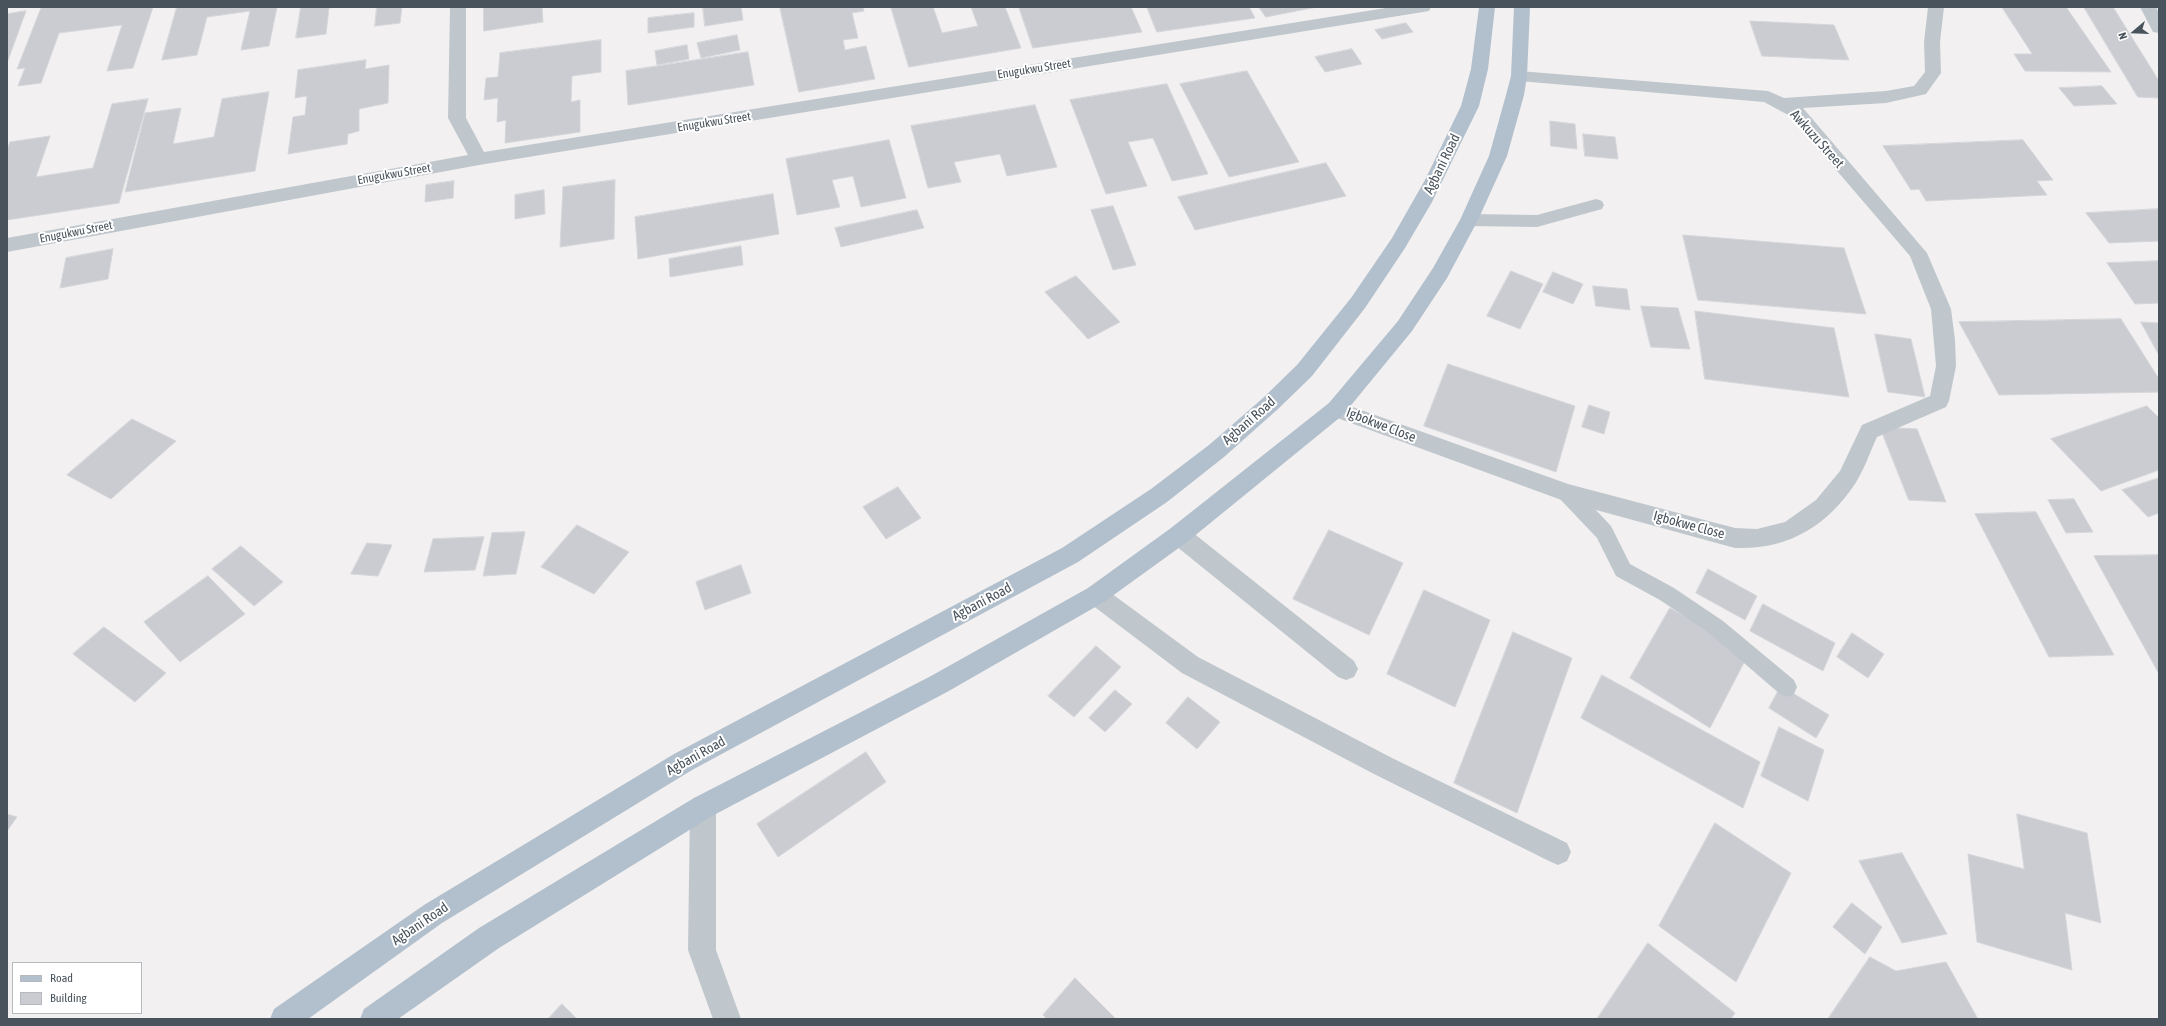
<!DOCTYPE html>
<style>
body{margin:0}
#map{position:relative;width:2166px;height:1026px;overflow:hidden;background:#f2f0f0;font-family:"Asap Condensed",sans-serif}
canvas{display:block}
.frame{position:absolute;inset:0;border:8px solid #49535c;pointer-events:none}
.legend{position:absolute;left:12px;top:962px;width:130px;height:52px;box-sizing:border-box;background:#fff;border:1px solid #b6babe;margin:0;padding:5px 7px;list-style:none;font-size:12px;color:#49535c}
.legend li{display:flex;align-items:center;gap:8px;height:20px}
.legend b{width:20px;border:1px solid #b6babe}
.north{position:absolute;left:2114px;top:12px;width:40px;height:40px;-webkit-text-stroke:3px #fff;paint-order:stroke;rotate:251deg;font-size:11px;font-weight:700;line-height:16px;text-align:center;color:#49535c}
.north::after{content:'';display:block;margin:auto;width:14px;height:18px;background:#49535c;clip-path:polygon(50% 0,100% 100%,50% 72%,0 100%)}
</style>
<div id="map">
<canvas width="2166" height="1026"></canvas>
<div class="frame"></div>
<ul class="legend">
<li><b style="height:5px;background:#b2bfcc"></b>Road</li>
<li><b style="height:11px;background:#caccd2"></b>Building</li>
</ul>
<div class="north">N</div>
</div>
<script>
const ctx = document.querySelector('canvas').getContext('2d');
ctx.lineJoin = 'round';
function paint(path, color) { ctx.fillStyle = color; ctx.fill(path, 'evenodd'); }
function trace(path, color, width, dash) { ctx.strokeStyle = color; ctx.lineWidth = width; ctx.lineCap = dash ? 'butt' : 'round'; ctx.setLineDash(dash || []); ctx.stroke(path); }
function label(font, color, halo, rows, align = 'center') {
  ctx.font = font + ' "Asap Condensed",sans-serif'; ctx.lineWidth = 4; ctx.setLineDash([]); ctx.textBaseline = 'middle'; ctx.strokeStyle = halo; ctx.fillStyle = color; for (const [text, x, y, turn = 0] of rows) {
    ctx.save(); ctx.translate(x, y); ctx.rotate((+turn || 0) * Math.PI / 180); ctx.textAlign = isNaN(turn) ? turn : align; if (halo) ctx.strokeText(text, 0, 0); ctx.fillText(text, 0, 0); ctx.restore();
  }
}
const building = new Path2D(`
 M52 7H153L133 68 107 71 122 25 59 33 41 83 18 86 25 68 17 69 41 8Z
 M177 7H277L269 46 241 50 250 11 207 17 197 55 162 60Z
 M301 7H337L329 8 326 34 296 38Z
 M377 7H402L400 23 375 26Z
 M484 7H542L543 22 484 31Z
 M703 7H741L743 20 705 26Z
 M780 7H863L864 11 852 13 858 38 843 40 845 50 866 46 875 79 799 92Z
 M891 7H933L942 33 978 26 971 7H1005L1021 48 909 67Z
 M1019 7H1131L1142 32 1033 48Z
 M1147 7H1249L1255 18 1157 32Z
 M1259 7H1317L1266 17Z
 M2002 7H2066L2111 72 2025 71 2014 54H2032Z
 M2084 7H2113L2159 81V98L2138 97Z
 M26 11 7 63V14Z
 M694 13V27L648 33V18Z
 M1750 21 1834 25 1849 60 1762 56Z
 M1406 23 1413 32 1382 39 1375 30Z
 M737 35 740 50 701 58 697 43Z
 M601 40V72L572 76 571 102 580 100V132L505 143 506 120 497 122 498 98 484 100 486 78 498 77 500 53Z
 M687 45 689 59 657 65 655 51Z
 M1352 49 1362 64 1325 72 1315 57Z
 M748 52 754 85 628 105 626 71Z
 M366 60 365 69 389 65 388 103 359 109V131L348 134 347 144 288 154 293 117 305 115 307 96 295 98 298 70Z
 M1247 71 1299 162 1229 177 1180 84Z
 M1167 84 1208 174 1172 181 1153 138 1128 142 1147 186 1106 194 1070 100Z
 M2102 86 2117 104 2074 106 2059 88Z
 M269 92 255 171 125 192 145 113 181 108 173 144 214 137 222 99Z
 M148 99 119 203 7 220V150L10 142 50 136 36 177 93 168 112 104Z
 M1035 105 1057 167 1007 176 1000 154 954 162 961 182 928 188 911 126Z
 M1550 121 1575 124 1577 149 1551 146Z
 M1583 134 1615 137 1618 159 1585 156Z
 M889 140 906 198 861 207 853 176 832 180 840 207 797 215 786 159Z
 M2023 140 2053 180 2037 181 2047 195 1926 201 1919 189 1911 190 1883 146Z
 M1326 163 1346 196 1195 230 1178 197Z
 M615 180 614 239 560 247 563 187Z
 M454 181 453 198 425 202 426 185Z
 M544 190 545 214 515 219V195Z
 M773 194 779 234 638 259 635 217Z
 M1113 206 1136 265 1113 270 1091 210Z
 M2159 209V241L2109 243 2086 213Z
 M917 210 924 228 841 247 835 228Z
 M1683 235 1844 248 1866 314 1698 300Z
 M741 246 743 265 670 277 669 259Z
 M113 249 108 279 60 288 66 258Z
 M2159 261V303L2135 304 2107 263Z
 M1511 271 1543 284 1520 329 1487 316Z
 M1553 272 1583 284 1573 304 1543 292Z
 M1076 276 1120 322 1088 339 1045 292Z
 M1593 286 1627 289 1630 310 1596 306Z
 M1641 306 1678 308 1690 349 1651 347Z
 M1695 311 1834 328 1849 397 1705 379Z
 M2121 319 2159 379V392L1999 395 1959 322Z
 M2141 322 2159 323V355Z
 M1875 334 1911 339 1925 397 1888 392Z
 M1448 364 1575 406 1556 472 1424 426Z
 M1589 405 1610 412 1604 434 1582 427Z
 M2147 406 2159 418V470L2101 491 2051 439Z
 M132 419 176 441 111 499 67 475Z
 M1880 427 1917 429 1946 502 1909 500Z
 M2159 478V513L2148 517 2122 490Z
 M898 487 921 518 886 539 863 507Z
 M2074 499 2093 532 2066 533 2048 500Z
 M2036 512 2114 655 2049 657 1975 514Z
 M577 525 629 552 594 594 541 567Z
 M1329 530 1403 563 1369 635 1293 599Z
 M525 532 516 574 483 576 492 533Z
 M484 537 475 570 424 572 433 539Z
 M367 543 392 545 378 576 351 574Z
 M241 546 283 582 254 606 212 569Z
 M2159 555V674L2094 556Z
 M741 565 751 593 705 610 696 582Z
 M1708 569 1757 596 1745 620 1696 593Z
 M208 576 245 614 180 662 144 622Z
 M1424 590 1490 620 1455 707 1387 674Z
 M1763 604 1835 643 1823 671 1750 631Z
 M1670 608 1749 653 1710 728 1630 678Z
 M104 627 166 673 135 702 73 654Z
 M1513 632 1572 658 1517 813 1454 783Z
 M1852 633 1884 654 1868 678 1837 657Z
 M1096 646 1121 667 1074 717 1048 696Z
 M1602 675 1760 762 1743 808 1581 718Z
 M1781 686 1829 715 1816 738 1769 708Z
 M1115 690 1132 704 1105 732 1089 718Z
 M1188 697 1220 722 1197 749 1166 723Z
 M1779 727 1824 750 1808 801 1761 776Z
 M866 752 886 782 778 857 757 824Z
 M7 814 17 817 7 831Z
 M2017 814 2087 833 2101 923 2065 913 2072 970 1977 942 1968 854 2024 869Z
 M1715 823 1791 873 1736 982 1659 926Z
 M1902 853 1947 934 1902 943 1859 861Z
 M1852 903 1882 927 1865 954 1833 927Z
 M1648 943 1735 1013 1731 1019H1597Z
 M1870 957 1896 971 1946 962 1978 1019H1828Z
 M1075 978 1116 1019H1047L1043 1015Z
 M562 1004 577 1019H548Z`);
paint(building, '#caccd2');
trace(building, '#d4d6da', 1);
paint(new Path2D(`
 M1596 199 1602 201 1604 205 1602 209 1537 227 1469 226 1463 224 1461 220 1463 216 1469 214 1537 215Z
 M1567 485 1574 487 1611 526 1630 564 1674 588 1723 621 1794 680 1797 687 1794 694 1787 697 1780 694 1709 633 1660 600 1616 576 1597 538 1560 499 1558 493 1560 487Z`), '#bfc7cd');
paint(new Path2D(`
 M450 7H466V118L484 152 1392 7H1431L1429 11 1423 12 479 165 7 252V238L468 155 448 118Z
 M1928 7H1944L1940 42 1941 73 1926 94 1886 103 1803 108 1927 253 1951 309 1955 340 1956 366 1949 401 1946 407 1877 437C1870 452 1864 470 1855 484 1826 527 1787 550 1735 548L1567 502 1329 415 1326 409 1329 403 1336 401 1568 484 1735 528 1757 529 1785 522 1816 500 1840 471 1862 425 1930 396 1936 366 1931 309 1910 256 1790 116 1764 102 1519 81 1513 80 1511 76 1513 72 1519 71 1768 91 1784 98 1886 91 1914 86 1925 72 1924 42Z
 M2140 7H2156L2159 13V33L2153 32Z
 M1179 525 1187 528 1354 661 1358 669 1354 677 1346 680 1338 677 1171 542 1168 535 1171 528Z
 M1096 585 1104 588 1198 657 1392 758 1567 843 1571 852 1567 861 1558 865 1549 861 1374 774 1182 673 1088 602 1085 595 1088 588Z
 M703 795 712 798 716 807V950L741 1019H713L688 950 690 807 694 798Z`), '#bfc7cd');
paint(new Path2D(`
 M1479 7H1495L1488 69 1479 106 1432 202 1405 248 1365 308 1312 376 1278 409 1224 457 1167 502 1078 562 692 770 442 923 308 1019H270L274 1009 424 905 674 754 1062 548 1151 489 1209 445 1263 398 1297 365 1351 298 1392 238 1425 180 1461 106 1471 69Z
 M1514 7H1530L1527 76 1524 95 1507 156 1478 220 1447 278 1412 331 1343 415 1187 542 1104 602 947 692 712 816 499 948 398 1019H360L364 1009 479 928 694 798 931 676 1088 588 1171 528 1329 403 1398 321 1433 268 1460 220 1489 156 1506 95 1511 76Z`), '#b2bfcc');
label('12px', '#49535c', '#fff', [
 ["Enugukwu Street",1034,69,-9],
 ["Enugukwu Street",714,122,-9],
 ["Enugukwu Street",394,174,-10],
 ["Enugukwu Street",76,232,-11]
]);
label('14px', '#49535c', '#fff', [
 ["Awkuzu Street",1817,139,48],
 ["Agbani Road",1442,164,-64],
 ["Agbani Road",1249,421,-41],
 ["Igbokwe Close",1381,425,21],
 ["Igbokwe Close",1689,525,15],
 ["Agbani Road",982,602,-28],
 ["Agbani Road",696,756,-29],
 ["Agbani Road",420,924,-34]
]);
</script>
